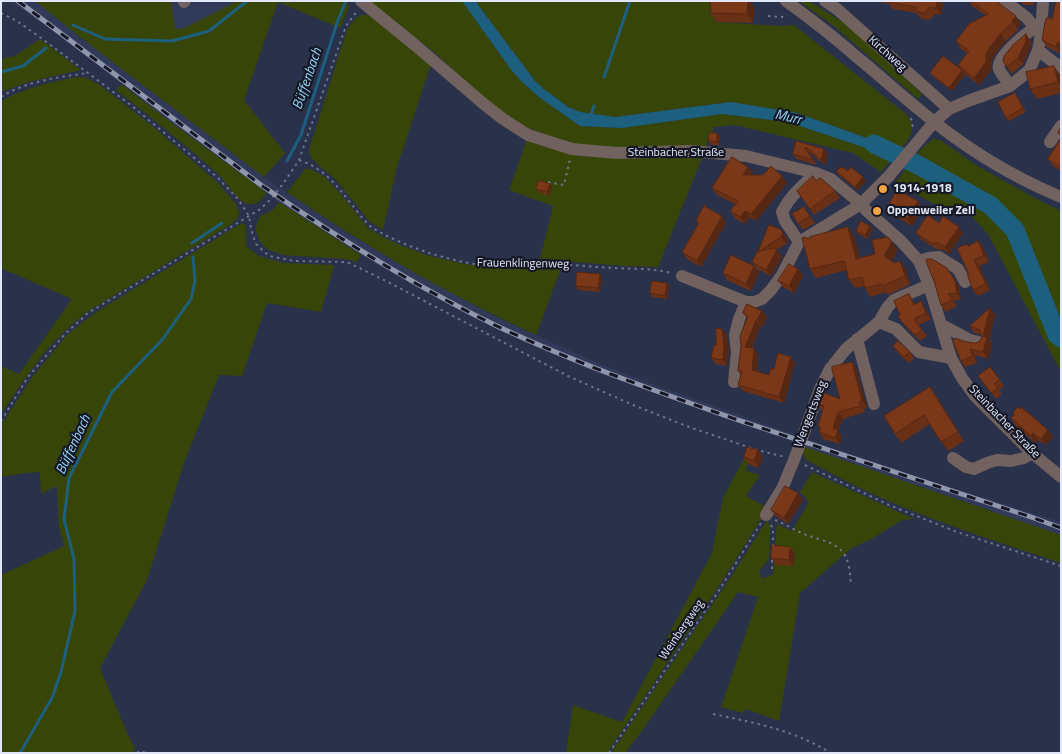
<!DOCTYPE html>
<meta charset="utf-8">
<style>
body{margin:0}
#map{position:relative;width:1062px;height:754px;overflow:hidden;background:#29314b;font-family:"Titillium Web",sans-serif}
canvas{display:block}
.frame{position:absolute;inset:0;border:2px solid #e1e6f8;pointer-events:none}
</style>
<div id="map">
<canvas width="1062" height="754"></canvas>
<div class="frame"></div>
</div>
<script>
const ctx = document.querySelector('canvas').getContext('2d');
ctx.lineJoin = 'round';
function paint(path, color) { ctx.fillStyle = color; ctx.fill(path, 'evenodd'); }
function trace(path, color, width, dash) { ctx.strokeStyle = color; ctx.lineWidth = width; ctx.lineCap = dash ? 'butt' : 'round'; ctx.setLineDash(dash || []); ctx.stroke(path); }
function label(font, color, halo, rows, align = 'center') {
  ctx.font = font + ' "Titillium Web",sans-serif'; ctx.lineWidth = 4.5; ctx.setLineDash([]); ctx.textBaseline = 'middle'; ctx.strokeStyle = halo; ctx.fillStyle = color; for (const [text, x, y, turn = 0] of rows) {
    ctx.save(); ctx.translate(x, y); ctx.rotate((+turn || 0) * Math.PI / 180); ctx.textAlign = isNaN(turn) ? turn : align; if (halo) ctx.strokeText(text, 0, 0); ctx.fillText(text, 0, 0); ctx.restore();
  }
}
paint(new Path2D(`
 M11 1H35L94 48 264 177 347 233 415 273 500 319 589 359 639 379 798 436 796 443 586 369 497 328 380 266 287 208 168 120 61 37Z
 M171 1H238L182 29H174Z
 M809 440 892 469 1061 522V535L805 447Z`), '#313959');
paint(new Path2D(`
 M35 1H171L175 29H182L238 1H348L349 8 340 28 278 2 244 100 285 153 264 177 94 48Z
 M369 1H462L512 71 522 82 539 97 580 126 622 128 722 114 788 122 872 150 891 160 881 172 853 153 735 125 714 127 705 149 618 150 575 146 525 127 487 101 435 53Z
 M475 1H716L715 22 780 26 794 25 906 114C918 129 910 138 900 150L797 113 731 102 615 117 580 112 569 107 544 89 535 81Z
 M799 1H809L849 26 922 94 918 99 835 27Z
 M361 15H368L376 17 431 64 397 167 383 230 369 221 336 180 316 163 310 156 309 150 347 29 356 18Z
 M40 39 81 70 28 82 1 92V59L15 56Z
 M77 77 87 78 101 86 151 125 217 182 236 204 239 212 238 218 230 225 90 310C80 317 71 325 63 333 38 357 20 386 1 414V366L19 374 72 299 1 268V101C25 88 51 82 77 77Z
 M121 84 168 120 267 193C262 199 257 206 248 204 238 202 227 183 219 175 186 145 151 117 116 90Z
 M527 139 615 157 702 158 658 267 624 266 540 259 553 206 509 190Z
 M933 139 940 140 979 167 1033 197 1061 211V372L988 234 962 206 939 207 896 182 921 149Z
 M306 168 317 172 326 178 344 198 368 228 383 237 398 244 426 255 464 264 483 266 535 264 562 266 536 335C449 295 366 247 287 192Z
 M279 202 361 255 357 262 345 259 283 255 269 250 260 242 256 231 257 222 261 216 273 210Z
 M242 223 246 226V246L259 256 283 263 334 265 321 312 267 303 242 376 219 375 184 463 147 580 100 668 127 733 135 748 133 753H1V575L64 546 59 527 57 486 41 494 40 472 26 473 1 477V425L33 376 68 334 96 312Z
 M805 447 1061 535V563C1006 545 951 527 898 505 866 492 835 476 805 459L803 453Z
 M749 449 746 471 760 475 746 496 768 508 719 586 607 753H566L573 705 622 722 712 553 723 498Z
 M812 472 914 519 902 520 873 538 852 548 826 570 800 593 779 721 746 709 743 713 721 707 758 597 738 592 642 731 625 753H611L732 575 767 520 770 526 769 559 759 571 762 579 773 574 777 524 792 531 809 502 800 492Z`), '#374608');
paint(new Path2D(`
 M462 1H475L535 81 544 89 568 107 580 112 615 117 731 102 797 113 900 150 891 160 872 150 788 122 722 114 622 128 580 126 539 97 522 82 512 71Z`), '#1d5f7f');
trace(new Path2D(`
 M73 25 105 39 172 41 209 31 247 1
 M1 72 23 66 46 48
 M604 77 630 1
 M590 117 594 106
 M287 161 301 135 338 20 346 1
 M192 243 222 223
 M20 753 52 698 61 672 75 611 74 559 64 519 69 478 112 392 162 340 191 299 195 281 193 257`), '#1d5f7f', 3);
trace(new Path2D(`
 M874 144 920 166 943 179 990 205 1015 230 1057 335 1061 338`), '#1d5f7f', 19);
trace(new Path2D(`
 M1 13 17 21 41 38 88 73 132 106 217 177 238 199 249 216 251 229 256 244 269 256 294 261 347 262 386 281 568 376 633 405 689 427 757 450 785 457
 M768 16 782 17 787 14
 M1 97C26 81 59 77 88 73
 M911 118 913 128
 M299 160C325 169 336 185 353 206 358 213 364 220 370 226 385 237 412 247 429 253 447 258 466 264 485 265 501 265 518 262 534 263 561 263 587 267 614 268 633 269 652 268 671 273
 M548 182 564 185 570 159
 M1 421 28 377 65 334 88 313 259 210C276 196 287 178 299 160L346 26 357 11
 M805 465 889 505 957 532 1061 566
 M775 520C785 524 794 530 804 534 821 541 842 541 848 563 850 569 850 576 851 583
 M771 525 773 529V547
 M772 569V559
 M713 714C756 723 793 730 831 753
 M137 753 139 751 147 753
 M609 753 718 592 761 523`), '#6c738a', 2, [2.5, 4]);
trace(new Path2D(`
 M361 1 415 45 485 105 503 119 528 135 572 149 583 150 617 153 691 151 746 156 816 173 831 179 861 204 867 211 901 241 919 261 929 285 951 358 962 378 975 396 1032 453 1061 477
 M786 1C811 19 835 38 858 58 878 74 896 91 916 107 959 144 1008 175 1061 197
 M825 1 837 9 949 109
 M1005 1 1027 18 1040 34
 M184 2 185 1
 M1038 50 1061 68
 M1010 86C1007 80 1001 74 999 69 995 58 1026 33 1035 28
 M1050 142 1061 126
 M799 242 785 221 782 212C790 196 803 185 816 173
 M919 261 929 258 939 257 958 269 965 282
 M682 276 746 302
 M879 322 896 329 919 352 951 358
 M942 325 970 340 979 342
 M857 339 874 404
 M734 382 737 352 735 335 739 319 746 302H754L762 299 771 290 782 275 799 242 861 204 889 176 934 122 949 109 968 101 1010 86 1026 73 1030 69 1038 50 1041 35 1043 1
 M953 458 966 467 974 469 987 463 997 460 1011 461 1024 458 1032 453
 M766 515 782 489 794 460 820 389 830 369 846 349 879 322 887 308 894 300 929 285`), '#71615f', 12);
const rail = new Path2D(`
 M18 1 261 185C338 238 417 288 501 328 578 364 658 392 738 420 835 453 933 485 1031 517L1061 528`);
trace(rail, '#9096ac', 5);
trace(rail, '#161925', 3, [9]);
paint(new Path2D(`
 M880 1H943L941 15 935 14 929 20 920 18 917 13 893 9 889 4 880 2Z
 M969 1H997L1021 24 1017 28 1018 30 1006 41 995 54 992 61 991 70 979 85 965 74 952 91 932 76 930 73 960 69 958 65 967 53 961 49 956 41 985 15 972 6Z
 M1019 1H1035L1033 5H1024Z
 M1061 1V54L1047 47 1042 40Z
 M754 7 753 23 717 22 711 13Z
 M1031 41 1030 48 1023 64 1012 74 1003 61Z
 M1061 76V93L1037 99 1030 89Z
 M1015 93 1026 112 1009 121 1006 118Z
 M720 137 719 145H711L709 141Z
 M1061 139V171L1053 166 1048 159Z
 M796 141 824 149 828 154 825 165 809 152V153L817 165 796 159 793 154Z
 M748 167 753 173 752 175 787 183 756 221 750 217 745 224 735 218 730 211 735 204 717 195 712 188Z
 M836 171H848L863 177 866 181 857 190 839 175Z
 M816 181 835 191 840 198 814 215 797 191Z
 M550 184 552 187 549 196 539 192 536 189Z
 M804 207 815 223 803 230 792 214Z
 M887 208H922L912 226 892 214Z
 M696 221 726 223 701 267 687 259 682 252 698 224Z
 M939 223 963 233 949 254 943 250 936 249 921 239 916 233Z
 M870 226 873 229 867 239 858 234 856 231Z
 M780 229 788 240 786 244 776 250 782 257 771 276 757 269 752 262 758 252Z
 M854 236 860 258 898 250 891 261 906 269 910 284 888 295 886 292 870 297 865 288 864 286 855 288 849 280 847 270 816 278 810 269V239Z
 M978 241 983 247 989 262 979 266 990 290 978 296 973 290 968 246Z
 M754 266 759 272 751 291 727 280 723 273Z
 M798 269 803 276 794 293 783 287 778 281Z
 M600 274 602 277 600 292 578 290 576 286Z
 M952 275 959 288 961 299 953 301 957 306 946 312 941 305Z
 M669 286 667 299 652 297 650 293Z
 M909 294 915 304 921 301 925 308 931 319 919 325 927 336 920 341 907 328 898 316 900 315Z
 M990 308 995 315 989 339 992 344 988 359 975 355 977 363 965 367 961 361 963 341 973 343H976L980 341 982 337V335L974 333 970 326Z
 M762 311 767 317 762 327 760 326 752 348 758 354 757 371 769 375 774 369 791 357 795 363 784 403 743 391 738 385 741 375 738 371 741 346 747 318 743 313Z
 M727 335 729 352 727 366 716 364 711 358 716 345Z
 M893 346 910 352 914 358 909 363 898 353Z
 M852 362 856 368 867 407 864 408 865 412 843 419 838 431 842 436 840 444 823 439 819 432 820 429 818 426 823 411 821 410 816 404 840 399Z
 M990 367 1004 386 999 390 1002 394 996 399 983 382Z
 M930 387 964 441 948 451 930 424 901 443 895 434Z
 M1013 413 1048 430 1053 437 1046 445 1038 440 1035 443 1015 425 1011 418 1014 415Z
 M758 450 763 457 759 468 748 464 744 457Z
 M798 493 803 500 788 524 776 516 771 510Z
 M795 553 793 566 776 565 771 558Z`), '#6a3016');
paint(new Path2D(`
 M748 1H750L754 7 753 23 747 14Z
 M937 1H943L941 15 936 8Z
 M1016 16 1021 24 1017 28 1012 21Z
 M1001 33 1006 41 995 54 992 61 991 70 979 85 974 78 990 47Z
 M1026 34 1031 41 1030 48 1023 64 1018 58Z
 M1058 42 1061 46V54L1056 47Z
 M1054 66 1061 76V86L1058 82Z
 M962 70 965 74 952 91 949 88Z
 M717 133 720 137 719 145 717 142Z
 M824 149 828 154 825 165 821 160Z
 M748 167 753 173 748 181 743 175Z
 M782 176 787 183 756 221 751 214Z
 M863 177 866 181 857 190 855 187Z
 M550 184 552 187 549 196 547 192Z
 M918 201 922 208 912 226 907 219Z
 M745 211 750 217 745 224 740 217Z
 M722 216 726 223 701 267 697 261Z
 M870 226 873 229 867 239 865 235Z
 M848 227 854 236 862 267 856 259Z
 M959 227 963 233 949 254 945 247Z
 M783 233 788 240 786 244 781 237Z
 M978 241 983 247 989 262 984 255Z
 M892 242 898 250 890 264 884 256Z
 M777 250 782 257 771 276 766 270Z
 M974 260 979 266 990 290 986 284Z
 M900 261 906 269 910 284 905 276Z
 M754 266 759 272 751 291 746 284Z
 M947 268 959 288 961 299 957 293Z
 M798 269 803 276 794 293 789 286Z
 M600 274 602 277 600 292 598 288Z
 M667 283 669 286 667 299 665 296Z
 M921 301 925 308 931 319 926 313Z
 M990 308 995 315 989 339 992 344 988 359 983 352V336Z
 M762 311 767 317 762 327 757 320Z
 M756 320 760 326 749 354 745 347Z
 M722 329 727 335 729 352 727 366 723 360Z
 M754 348 758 354 757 376 752 370Z
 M970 349 975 355 977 363 973 356Z
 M791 357 795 363 784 403 779 397Z
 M852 362 856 368 867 407 862 401Z
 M930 387 936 396 964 441 958 432Z
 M859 402 864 408 865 412 861 406Z
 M838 412 843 419 838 431 842 436 840 444 835 438 833 428Z
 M1048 430 1053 437 1046 445 1041 439Z
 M1033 433 1038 440 1035 443 1031 436Z
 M758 450 763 457 759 468 754 461Z
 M798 493 803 500 788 524 784 518Z
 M790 547 795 553 793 566 789 560Z`), '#562712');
const building = new Path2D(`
 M711 1H748L747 14 711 13Z
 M888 1H937L936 8 930 7 924 13 916 11V7L888 2Z
 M971 1H996L1016 16 1012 21 1013 22 1001 33 990 47 986 54V62L974 78 958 65 969 51 956 41 969 24 988 14Z
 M1056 1H1061V43L1058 42 1056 47 1042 40 1045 22 1047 17 1052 19Z
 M1026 34V41L1018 58 1007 67 1003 61 1004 56 1013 45Z
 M943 56 962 70 949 88 930 73Z
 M1054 66 1058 82 1030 89 1026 72Z
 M1015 93 1023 108 1006 118 998 102Z
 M1061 127V135L1058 133Z
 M709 133H717V142L709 141Z
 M1061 139V165L1060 167 1048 159Z
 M796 141 824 149 821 160 806 147 805 148 813 160 793 154Z
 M732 157 748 167 743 175H763L771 166 782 176 751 214 745 211 740 217 730 211 738 201 712 188Z
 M842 167 848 171 851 167 863 177 855 187 836 171Z
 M813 176 816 181 820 178 822 179 835 191 810 209 797 191Z
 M539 180 550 184 547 192 536 189Z
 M897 190 918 201 907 219 887 208Z
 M704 206 722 216 697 261 682 252 699 223 696 221Z
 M804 207 810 216 798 224 792 214Z
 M928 215 939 223 943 216 959 227 945 247 938 243H931L916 233Z
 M861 221 870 226 865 235 856 231Z
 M769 225 780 229 783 233 781 237 758 252Z
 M848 227 856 259 875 254 872 240 888 237 892 242 884 256 894 263 900 261 905 276 882 286V284L865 288 862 277 849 280 844 261 810 269 802 238 804 237 810 239V237Z
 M978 241 984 255 974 260 986 284 973 290 968 277V272L957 248 967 244 968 246Z
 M773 248 777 250 766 270 752 262 757 252Z
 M731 255 754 266 746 284 723 273Z
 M927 259H932L947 268 955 281 957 293 948 294 953 300 941 305 934 281 926 261Z
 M789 264 798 269 789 286 778 281Z
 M577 272 600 274 598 288 576 286Z
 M652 281 667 283 665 296 650 293Z
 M909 294 914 305 921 301 926 313 914 319 922 330 915 335 902 322 898 316 900 315 894 301Z
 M747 304 762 311 757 320H756L745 347 754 348 752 370 769 375 771 368 774 369 778 353 791 357 779 397 738 385 742 371H738L741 346 740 336 748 316 743 313Z
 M990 308 983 336 987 337 983 352 970 349 973 356 961 361 953 341 956 338 963 341 973 343H976L980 341 982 337 980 330 970 326Z
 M716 328 722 329 724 345 723 360 711 358 714 345H716Z
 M898 341 910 352 904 357 893 346Z
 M852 362 862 401 859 402 861 406 838 412 833 428 838 430 835 438 819 432 821 427 818 426 824 406 816 404 821 392 840 399 832 369V367Z
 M990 367 1000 380 994 384 998 388 991 393 978 376Z
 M930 387 958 432 941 442 924 415 895 434 884 416Z
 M1018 407 1020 409 1021 407 1048 430 1041 439 1033 433 1031 436 1011 418 1014 415 1013 413Z
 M747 447 758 450 754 461 744 457Z
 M785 486 798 493 784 518 771 510Z
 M772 545 790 547 789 560 771 558Z`);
paint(building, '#7b3819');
trace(building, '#562712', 1);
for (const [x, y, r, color] of [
 [883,189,5,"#f4a344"],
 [877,211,5,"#f4a344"]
]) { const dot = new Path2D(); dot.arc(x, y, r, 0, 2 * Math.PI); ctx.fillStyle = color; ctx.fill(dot); trace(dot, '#161925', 2); }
label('12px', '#e1e6f8', '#161925', [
 ["Kirchweg",887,54,42],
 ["Steinbacher Straße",676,153],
 ["Frauenklingenweg",523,264,1],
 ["Wengertsweg",811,414,-69],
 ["Steinbacher Straße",1004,422,46],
 ["Weinbergweg",682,630,-56]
]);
label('bold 12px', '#e1e6f8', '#161925', [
 ["1914-1918",893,189],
 ["Oppenweiler Zell",887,211]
], 'left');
label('italic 14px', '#97d5f8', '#161925', [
 ["Büffenbach",308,79,-71],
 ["Murr",788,118,13],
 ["Büffenbach",74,445,-65]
]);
</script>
